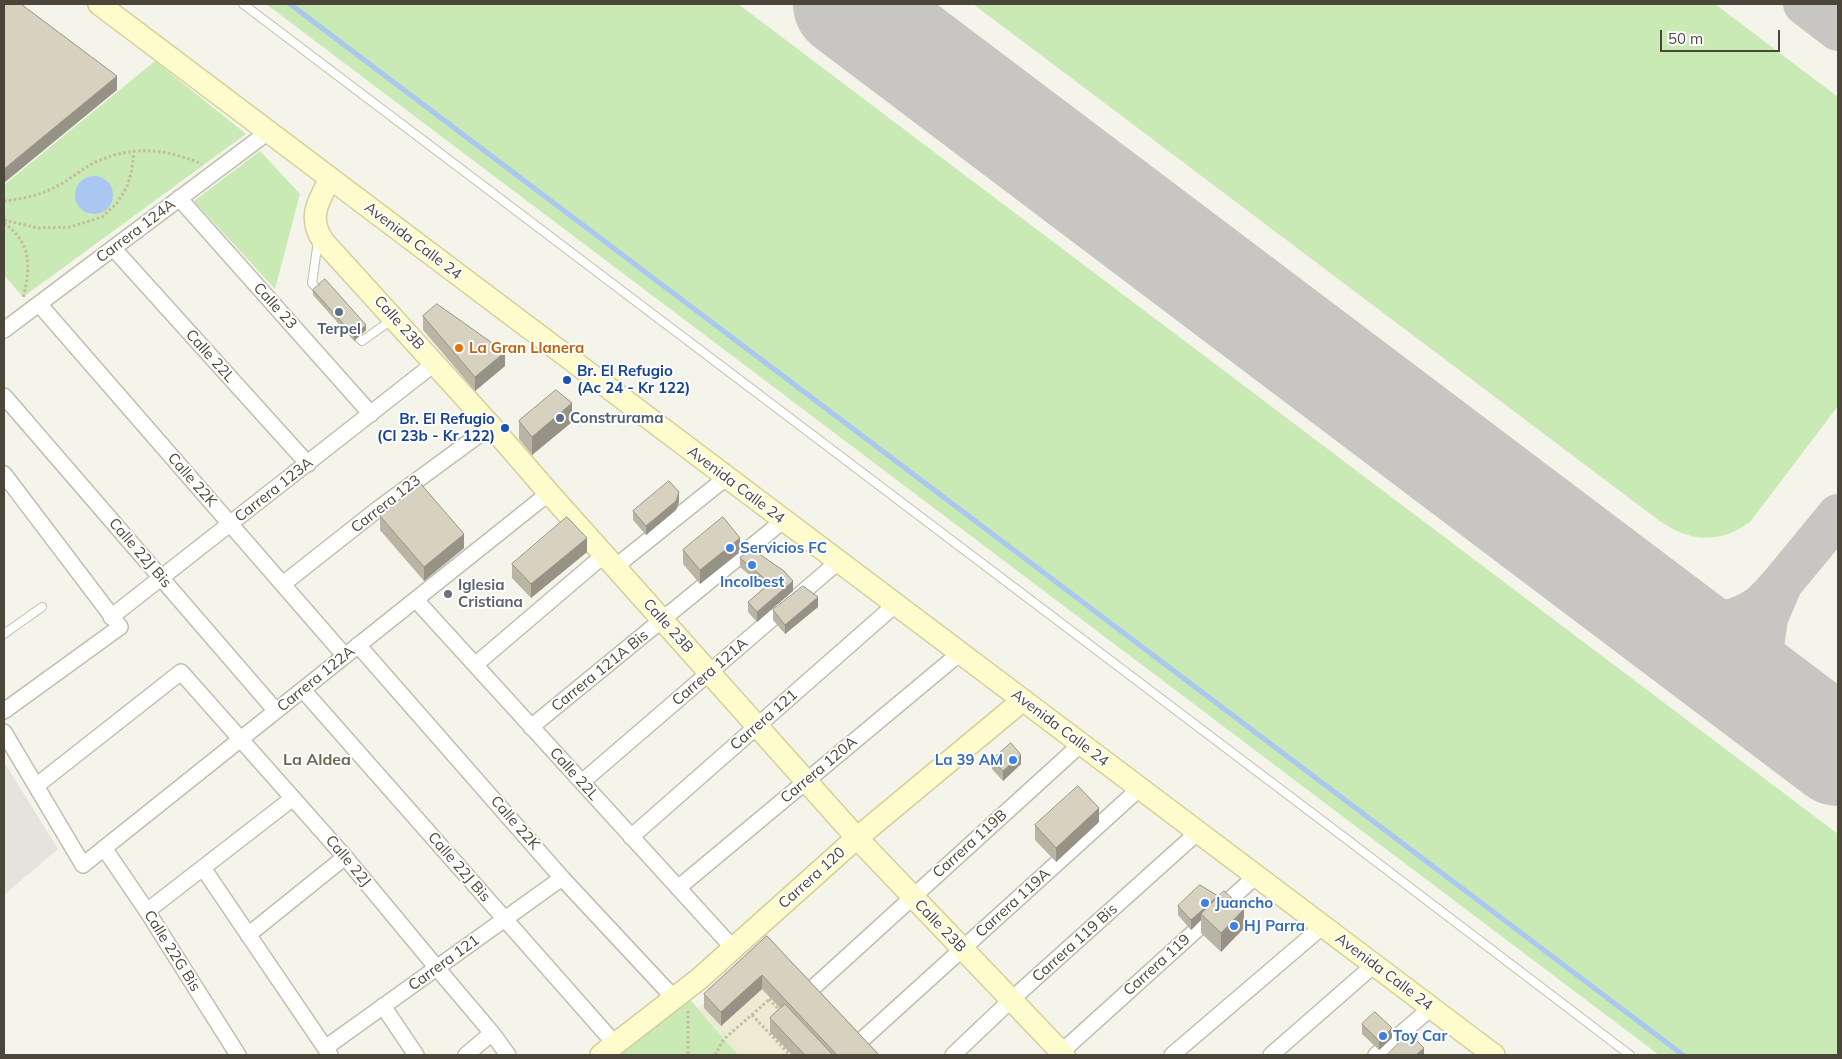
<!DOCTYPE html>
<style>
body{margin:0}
#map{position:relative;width:1842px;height:1059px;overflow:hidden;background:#f5f4eb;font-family:Mulish,sans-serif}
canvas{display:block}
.frame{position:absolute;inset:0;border:5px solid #4a4639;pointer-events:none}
.scale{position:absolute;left:1660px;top:30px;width:120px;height:22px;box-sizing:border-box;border:2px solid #4a4639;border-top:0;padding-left:6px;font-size:15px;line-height:18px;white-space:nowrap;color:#4a4639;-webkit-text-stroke:4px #fff;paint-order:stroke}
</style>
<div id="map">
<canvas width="1842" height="1059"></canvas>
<div class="frame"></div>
<div class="scale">50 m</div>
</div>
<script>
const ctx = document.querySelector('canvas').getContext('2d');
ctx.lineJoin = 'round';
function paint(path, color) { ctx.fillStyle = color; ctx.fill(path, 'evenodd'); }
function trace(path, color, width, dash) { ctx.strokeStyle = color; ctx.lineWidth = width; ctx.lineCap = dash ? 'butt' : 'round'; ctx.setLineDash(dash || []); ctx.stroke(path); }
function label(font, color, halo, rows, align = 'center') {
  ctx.font = font + ' Mulish,sans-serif'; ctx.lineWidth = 4; ctx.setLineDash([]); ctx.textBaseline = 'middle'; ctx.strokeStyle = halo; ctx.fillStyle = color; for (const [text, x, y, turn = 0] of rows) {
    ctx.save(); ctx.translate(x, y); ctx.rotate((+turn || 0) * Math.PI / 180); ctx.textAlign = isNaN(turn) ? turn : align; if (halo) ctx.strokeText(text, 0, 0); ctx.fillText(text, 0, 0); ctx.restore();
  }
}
paint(new Path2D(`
 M4 762 58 849 4 895Z`), '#e5e3dc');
paint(new Path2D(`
 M773 942 881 1055H738L698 1008Z`), '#eeebd5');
paint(new Path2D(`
 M266 4H738L1838 834V1055H1659Z
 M973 4H1715L1838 97V406L1750 522C1718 545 1688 542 1657 519Z
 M155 61 246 134 23 297 4 275V185Z
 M260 151 300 194 275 289 194 201Z
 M687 996 738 1055H615Z`), '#c9e9b5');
paint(new Path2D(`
 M75 195a19 19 0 1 1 38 0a19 19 0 1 1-38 0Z`), '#a9c7f1');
trace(new Path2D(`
 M290 4 1683 1055`), '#a9c7f1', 5);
trace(new Path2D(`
 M1804 4 1838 30
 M1652 612C1661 616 1672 623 1681 624 1707 628 1739 621 1760 606 1769 599 1775 591 1782 583
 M1797 721 1770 688 1765 664 1763 647 1767 618 1782 583 1838 515`), '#c7c6c2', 42);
trace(new Path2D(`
 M847 4 1838 752`), '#c7c6c2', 108);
const lane = new Path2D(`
 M243 4 1349 841 1630 1055
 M318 241 312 283 318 290
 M358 337 362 341 393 319
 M4 634 42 607`);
const street = new Path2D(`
 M179 198 371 414
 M113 248 308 464
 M39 304 345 656
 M4 330 268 132
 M4 396 276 711
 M4 474 120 627 4 711
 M615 567 727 477
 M283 584 378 509 491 426
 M416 600 733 948
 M111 617 435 363
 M358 645 562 878 674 998
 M475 665 604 555
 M303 690 615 1044
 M531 727 784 520
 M4 732 83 865 549 493
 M582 782 839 561
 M36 786 181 672 345 857 437 968 492 1033 508 1055
 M631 837 896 604
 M104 848 147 911 238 1055
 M203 868 330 1055
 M678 888 960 653
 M147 911 293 798
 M248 935 345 857
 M815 986 1081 744
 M383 1006 416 1055
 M864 1038 1140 788
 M325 1048 562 878
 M466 1055 492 1033
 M953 1055 1011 1000 1198 832
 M1058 1055 1256 876
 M1172 1055 1323 926
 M1271 1055 1374 965
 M1376 1055 1431 1008`);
const secondary = new Path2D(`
 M99 4 1494 1055
 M330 179C318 201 307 219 324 242L491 426 549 493 857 838 1064 1055
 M601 1055 699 979 851 843 1023 700`);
trace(lane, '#c1bead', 10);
trace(street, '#c1bead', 18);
trace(secondary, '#d5cf9b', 24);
trace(new Path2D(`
 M4 201C22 199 42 195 59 185 72 178 84 167 98 161 135 145 166 149 202 164
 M4 220 38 228 70 227 102 217 117 203 127 187 132 170 134 151
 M4 223C32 243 31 267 23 298
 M769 999 781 1012
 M688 1011V1055
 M752 1015 790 1055
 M715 1055 724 1039 771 998`), '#c3bc9f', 3, [2.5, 2.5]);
trace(lane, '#fff', 8);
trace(street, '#fff', 15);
trace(secondary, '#fefbcc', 21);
paint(new Path2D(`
 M313 290 366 330 354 341 313 295Z
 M423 316 505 366 475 391 423 330Z
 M519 421 572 422 532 455 519 439Z
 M679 502 676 510 646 535 633 520V511Z
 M380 516 464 548 424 581 380 530Z
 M683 550 740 552 700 584 683 564Z
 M587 552 531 598 512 578V564Z
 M740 558 793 591 757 622 748 612V602L765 588 740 567Z
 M818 607 785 634 773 620V610Z
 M992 760 1021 764 1003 781 992 769Z
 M1099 822 1056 862 1035 840V825Z
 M1218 897 1244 928 1221 952 1201 933V920L1191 930 1178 915V906Z
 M767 936 879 1055H792L770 1032V1018L780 1008 762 989 721 1026 704 1008V994Z
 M1362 1024 1392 1038 1379 1050 1362 1034Z`), '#b9b5a5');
paint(new Path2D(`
 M117 76V90L4 183V169Z
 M366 325V330L354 341V336Z
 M505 352V366L475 391V377Z
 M572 403V422L532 455V437Z
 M679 492V502L676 510 646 535V526Z
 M464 534V548L424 581V567Z
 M587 538V552L531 598V584Z
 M740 538V552L700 584V570Z
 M793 581V591L757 622V612Z
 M818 597V607L785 634V625Z
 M1021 755V764L1003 781V771Z
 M1099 808V822L1056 862V848Z
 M1218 896V905L1201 914V920L1191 930V920Z
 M1244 909V928L1221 952V933Z
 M762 975V989L721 1026V1012Z
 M1392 1028V1038L1379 1050V1041Z
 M1424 1048V1055H1416Z`), '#969386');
const building = new Path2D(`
 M4 4H21L117 76 4 169Z
 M325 279 366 325 354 336 313 290Z
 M437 304 505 352 475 377 423 316Z
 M556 390 572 403 532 437 519 421Z
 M669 481 679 492 676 501 646 526 633 511Z
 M420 483 464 534 424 567 380 516Z
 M567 517 587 538 531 584 512 564Z
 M723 517 740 538 700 570 683 550Z
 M752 549 784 571 793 581 757 612 748 602 770 583 740 558Z
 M803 586 818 597 785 625 773 610Z
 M1011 743 1021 755 1003 771 992 760Z
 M1078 786 1099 808 1056 848 1035 825Z
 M1200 885 1218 896 1191 920 1178 906Z
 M1224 891 1244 909 1221 933 1201 914Z
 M767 936 879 1055H837L762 975 721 1012 704 994Z
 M785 1004 833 1055H805L770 1018Z
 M1375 1012 1392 1028 1379 1041 1362 1024Z
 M1409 1033 1424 1048 1416 1055H1389L1388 1054Z`);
paint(building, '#d7d2c0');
trace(building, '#969386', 1);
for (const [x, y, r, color] of [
 [339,312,5,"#5c6f8a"],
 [459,348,5,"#e8710a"],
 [567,380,5,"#1a4fb4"],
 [560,418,5,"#5c6f8a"],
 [505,428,5,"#1a4fb4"],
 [730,548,5,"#3f7fe0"],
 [752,565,5,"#3f7fe0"],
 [448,594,5,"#6b7280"],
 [1013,760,5,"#3f7fe0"],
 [1205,903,5,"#3f7fe0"],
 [1234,926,5,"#3f7fe0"],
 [1383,1036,5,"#3f7fe0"]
]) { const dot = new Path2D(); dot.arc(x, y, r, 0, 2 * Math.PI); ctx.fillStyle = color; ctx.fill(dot); trace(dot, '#fff', 2); }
label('15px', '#4a4639', '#fff', [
 ["Carrera 124A",136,231,-37],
 ["Avenida Calle 24",413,241,37],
 ["Calle 23",275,306,48],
 ["Calle 23B",399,323,48],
 ["Calle 22L",210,356,48],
 ["Calle 22K",192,480,49],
 ["Avenida Calle 24",736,485,37],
 ["Carrera 123A",274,490,-38],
 ["Carrera 123",386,504,-38],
 ["Calle 22J Bis",140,553,49],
 ["Calle 23B",668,626,48],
 ["Carrera 121A Bis",600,671,-39],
 ["Carrera 121A",710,672,-41],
 ["Carrera 122A",316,679,-39],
 ["Carrera 121",764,720,-41],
 ["Avenida Calle 24",1060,728,37],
 ["Carrera 120A",819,770,-40],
 ["Calle 22L",574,774,48],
 ["Calle 22K",515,823,49],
 ["Carrera 119B",970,844,-42],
 ["Calle 22J",348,861,50],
 ["Calle 22J Bis",459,867,49],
 ["Carrera 120",812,878,-42],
 ["Carrera 119A",1013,903,-42],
 ["Calle 23B",940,926,46],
 ["Carrera 119 Bis",1075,943,-42],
 ["Calle 22G Bis",172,951,58],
 ["Carrera 121",444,963,-36],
 ["Carrera 119",1157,965,-42],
 ["Avenida Calle 24",1384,972,37]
]);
label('bold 15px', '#4e5e75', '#fff', [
 ["Terpel",339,329],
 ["Construrama",570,418,"left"]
]);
label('bold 15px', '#c56008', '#fff', [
 ["La Gran Llanera",469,348]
], 'left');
label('bold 15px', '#164399', '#fff', [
 ["Br. El Refugio",577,371],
 ["(Ac 24 - Kr 122)",577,388],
 ["Br. El Refugio",495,419,"right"],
 ["(Cl 23b - Kr 122)",495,436,"right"]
], 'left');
label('bold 15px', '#366cbe', '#fff', [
 ["Servicios FC",740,548],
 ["Incolbest",752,582,"center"],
 ["La 39 AM",1003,760,"right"],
 ["Juancho",1215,903],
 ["HJ Parra",1244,926],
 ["Toy Car",1393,1036]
], 'left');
label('bold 15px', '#5b616d', '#fff', [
 ["Iglesia",458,585],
 ["Cristiana",458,602]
], 'left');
label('bold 16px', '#6d6650', '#fff', [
 ["La Aldea",317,760]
]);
</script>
